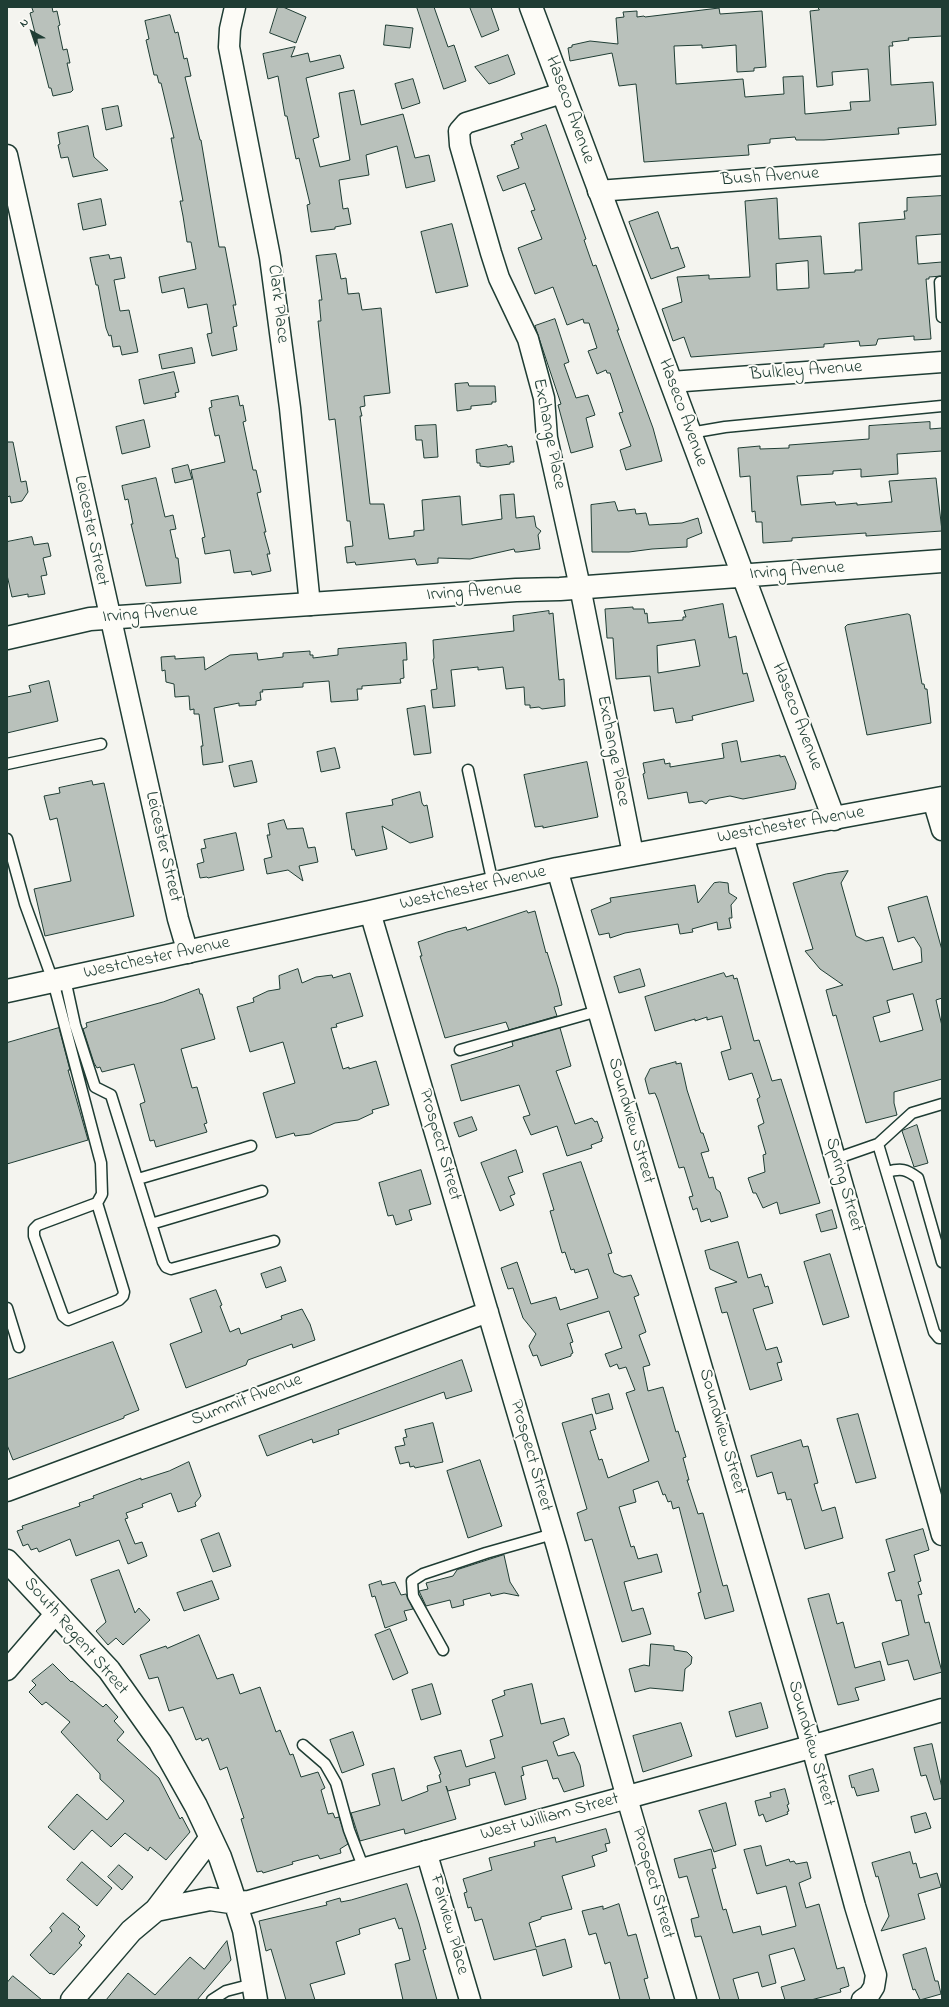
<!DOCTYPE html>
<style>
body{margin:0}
#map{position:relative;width:949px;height:2007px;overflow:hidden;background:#f4f4ef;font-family:"Indie Flower",sans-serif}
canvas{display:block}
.frame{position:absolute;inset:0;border:8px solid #1f3d34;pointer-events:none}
.north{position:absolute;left:12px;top:12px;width:40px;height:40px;-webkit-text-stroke:3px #fdfcf7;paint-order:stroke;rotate:320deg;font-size:11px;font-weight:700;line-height:16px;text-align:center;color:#1f3d34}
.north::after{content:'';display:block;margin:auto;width:14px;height:18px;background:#1f3d34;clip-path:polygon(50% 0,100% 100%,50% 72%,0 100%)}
</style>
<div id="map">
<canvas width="949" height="2007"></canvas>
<div class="frame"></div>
<div class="north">N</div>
</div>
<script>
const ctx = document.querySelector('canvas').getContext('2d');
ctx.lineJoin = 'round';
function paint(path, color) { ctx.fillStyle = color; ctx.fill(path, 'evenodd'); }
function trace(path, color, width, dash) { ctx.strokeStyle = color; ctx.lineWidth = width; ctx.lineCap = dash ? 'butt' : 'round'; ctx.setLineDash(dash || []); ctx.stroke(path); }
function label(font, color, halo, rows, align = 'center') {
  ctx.font = font + ' "Indie Flower",sans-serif'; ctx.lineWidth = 4; ctx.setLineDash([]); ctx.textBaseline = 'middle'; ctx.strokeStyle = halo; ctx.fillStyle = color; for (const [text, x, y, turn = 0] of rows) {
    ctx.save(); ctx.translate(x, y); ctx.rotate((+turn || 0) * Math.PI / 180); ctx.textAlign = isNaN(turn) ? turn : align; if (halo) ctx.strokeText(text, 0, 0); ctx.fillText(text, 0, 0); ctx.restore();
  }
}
const building = new Path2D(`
 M32 7H52L53 12 57 11 60 25 58 26 63 50 67 49 70 63H67L73 90 71 92 53 96 51 88H49L30 13 33 12Z
 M278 7H283L306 17 296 43 270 33Z
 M417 7H434L448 47 454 45 466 81 444 89Z
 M470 7H491L499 30 482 37Z
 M818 7H942V36L908 38 909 40 892 42 893 46H889L891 85 933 82 936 125 898 128 899 134 873 136 824 140H796L795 137 770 139V143L748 145 749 155 644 162 636 84 619 86 612 53 570 61 568 48 572 47V45L590 41 618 44 616 18 624 17 623 12 637 11V17L644 16 645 17 719 8 720 14 762 11 766 67 754 68V71L737 72 736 45 702 48V45L674 46 676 84 743 79 745 97 784 94 783 77 803 76 805 114 851 110 850 102 870 101 868 69 832 72 833 85 817 87 810 11 819 10Z
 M170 15 175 33 178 32 184 59 187 58 191 76 185 77 200 140H201L219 247H225L236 305H233L237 326 233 327 237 350 212 356 207 334 212 333 207 304 188 308 184 288 162 293 159 277 196 269 191 242H187L183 216 180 201H183L171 138H174L161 83H159L157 75H154L146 40 149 39 145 21Z
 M386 25 413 28 410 48 384 45Z
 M295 47 291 57 308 53 310 62 340 55 344 68 306 78 319 137 313 139 320 167 350 160 339 93 354 90 361 125 403 114 415 158 429 155 435 181 406 188 397 146 366 155 369 175 339 180 343 209 348 208 351 224 335 227V229L311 232 307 205 310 204 299 158 296 159 287 116H285L278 76 268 79 263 54Z
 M508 55 515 74 498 81 489 84 475 67Z
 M413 79 420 103 402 109 395 84Z
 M118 106 122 126 106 130 102 109Z
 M546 125 586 239 584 240 593 266 596 265 619 330H617L653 428 662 461 626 470 620 450 631 446 619 413 623 412 610 373H607L606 370 597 374 588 351 597 348 589 323H584L583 319 567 325 553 287 535 294 518 248 542 239 531 211 535 210 525 183 503 191 497 176 519 168 511 145 515 144 514 142 523 139 521 134Z
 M88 126 94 157 108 170 73 177 68 157 61 158 58 145 60 144 58 133Z
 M942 196V234L916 236 918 264 942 262V276L929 277V279H926L931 339 914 340V336L878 339 876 345 860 346 859 341 824 344V347L691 357 684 337 673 341 662 309 682 302 677 277 709 275V279L750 277 745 201 777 198 779 239 821 236 824 274 855 272V270H862L859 223 905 219 904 211H907V198ZM808 261 809 288 777 290 776 264Z
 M101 199 106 225 83 230 78 204Z
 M658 212 670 246 671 249 678 247 685 267 651 279 629 222Z
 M452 224 468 286 436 293 421 232Z
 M336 254 341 279 346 278 348 294 359 293 362 310 381 308 390 393 364 396 365 406 360 407 362 416H360L370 504H384L389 539 414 536V531L424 530 422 500 460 496 462 525 502 519 500 495 514 494 516 518 534 516 536 527 541 531 538 535 540 549 518 552H515L514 549 470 559 438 558V563L417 565 415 559 356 565 355 562 347 563 345 547 353 546 350 521H347L335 419 329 420 318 321H321L319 300H322L316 256Z
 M109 255 110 259 121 257 125 278 114 280 120 311 129 310 138 352 122 355 120 346 113 347 111 335 109 336 106 328 98 285H96L90 258Z
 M555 319 569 362 564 364 576 398 588 395 595 415 586 418 593 447 571 453 558 405 561 404 535 326Z
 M192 348 195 363 162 369 159 355Z
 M174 372 179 392 175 393 176 397 144 404 139 380Z
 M468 383 469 386H495L496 402H492V404L471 406V409L457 411 455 384Z
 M238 396 240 406 243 405 246 421 243 422 253 470H256L261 492 257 493 266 532H264L270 554H267L271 571 252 575 251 571 234 573 230 550 205 554 202 538 205 537 191 470 225 462 219 435 215 436 209 408 212 407 211 401Z
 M144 420 150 447 122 454 116 427Z
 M930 422V429L942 428V451L897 454 898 474 861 477V469L833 471V474L797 476 801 505 835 502 836 505 857 503V505L892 502 889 481 936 478 942 531 866 536V533L792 538V541L763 543 762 522H756L755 511 752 512 750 476 740 477 738 448 760 446V449L789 448V445L869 439V426Z
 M436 425 438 457 424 458 422 440H416L415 426Z
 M7 442H13L21 482 26 481 28 492 22 501 11 503 10 496 7 497Z
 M507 445 508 447 512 446 514 462H510V464L488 467 480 466V463H477L476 450Z
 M188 465 192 479 175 483 172 469Z
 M156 478 165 517 173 515 176 529 170 530 176 558H178L181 583 146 586 131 524H133L128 499 125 500 122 486Z
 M615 502 618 511 635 509 636 514 646 513 649 525 682 523 698 518 702 533 687 539V547L652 549 629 552H592L591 505Z
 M32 537 34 545 48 543 51 556 43 558 47 575 41 576 45 594 28 597V594L12 597 7 575V542Z
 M723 604 729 638 736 636 743 674 747 673 754 701 692 716 693 720 676 723 673 708 654 711 650 676 616 679 613 638H607L605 609 633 607V609H644L645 614 647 613 648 623 683 620V617H686L684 611ZM695 640 700 666 658 673 657 646Z
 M549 611V614L553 613 559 680 564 679 565 706 542 709 539 707 530 708V705H525L524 687 506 689 503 667 478 670V667L451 670 455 706 433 708 431 690 437 689 433 660 434 658 433 640 514 631 513 616Z
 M908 614 910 615 922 684H924L925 689H927L931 723 867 735 845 627 847 625Z
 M406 643 407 660H403L404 678 400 679 401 683 362 686V689H357L358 700 331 702 329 681 303 683V687L262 690 263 692H260L261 700 256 701V705L239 706V703L214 708 223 762 203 765 201 746H203L199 714H194V709L190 710 189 696 175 697 174 684 166 682 165 670 162 671 161 657 175 656V659L204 657 205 670 230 655 257 653 258 660 283 657V653L310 651V655H313V658L338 655V649Z
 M49 681 58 721 7 733V697L31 692 29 686Z
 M425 706 431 753 414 755 407 709Z
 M737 741 741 762 780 755V757L785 756 796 783 795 789 743 799 730 796 709 800 706 804 702 801 689 803 687 792 648 799 643 774 645 773 643 763 664 759 665 764 670 763V767L724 758 722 744Z
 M335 748 340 768 321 772 317 752Z
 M252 761 257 782 234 787 229 766Z
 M587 762 598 817 543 828V826L535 827 524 775Z
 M92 781 93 785 104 783 134 916 45 936 34 889 71 881 57 818 50 820 44 796 60 793 59 788Z
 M420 792 422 803 424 806 427 805 433 837 410 843 382 826 387 849 356 856 354 849 352 850 346 813 393 805 392 800Z
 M284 820 287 829 303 828 308 848 315 847 318 862 299 866 303 881 288 870 267 874 264 859 272 857 267 835H270L268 824Z
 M236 833 244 870 208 878 207 877 200 878 197 864 204 862 201 849 206 848 204 840Z
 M848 871 841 883 856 936 866 941 883 937 893 970 922 962 921 948 914 937 898 942 888 907 927 896 942 950V998L936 1000 942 1026V1079L894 1092V1103L897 1115 866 1123 836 1015 833 1016 826 990 843 985 820 969 805 951 813 949 793 883 826 874ZM913 994 923 1030 880 1042 873 1017 890 1012 887 1001Z
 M720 882 728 883 729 893 737 898 731 905 732 918H729L731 928 718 930 717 922 692 929 693 932 680 934 678 924 625 933 610 938 609 933 599 935 591 910 611 902 610 898 695 885 698 903 714 883Z
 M527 911 528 913 535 911 546 953 547 952 558 988 562 1005 554 1007 557 1016 509 1030 506 1022 445 1038 420 956H422L418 942 447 932 466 927 467 930Z
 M298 969 302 983 316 977 332 975 333 978 350 973 363 1016 336 1024 337 1027 331 1028 343 1069 349 1067V1069L376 1061 389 1105 372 1110 373 1113 358 1120 335 1123 310 1134 295 1136 294 1133 276 1138 263 1093 295 1083 283 1042 250 1052 237 1007 254 1002 253 998 268 991 280 989 279 976Z
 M640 969 645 986 619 993 614 977Z
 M724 973 726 977 733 975 734 979 737 978 754 1041 759 1040 772 1081 781 1079 820 1203 780 1214 777 1202 763 1208 756 1193H753L748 1178 765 1172 763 1155 766 1154 758 1126 764 1123 757 1099 760 1097 752 1073 729 1080 721 1052 731 1049 722 1016 707 1020V1017L695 1021V1019L655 1031 645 997Z
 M199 989 200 994H202L215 1039 181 1049 192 1088 197 1087 207 1123 204 1124 207 1132 156 1147 154 1140 150 1141 140 1104 145 1102 134 1064 102 1072 100 1067 97 1068 94 1063 83 1029 87 1027 86 1023 163 1002Z
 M59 1028 70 1070H68L88 1140 7 1164V1043Z
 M560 1028 571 1066 556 1071 575 1124 592 1118 595 1122 597 1121 603 1138 601 1139 602 1141 591 1145 592 1148 567 1156 557 1126 531 1135 523 1117 530 1115 519 1085 461 1101 451 1065 498 1051 513 1046 512 1042Z
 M676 1062V1064L681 1063 687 1090 701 1133H703L709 1151 701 1153 709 1178 713 1177 716 1189 720 1192 728 1217 711 1222 710 1219 701 1222 697 1208 693 1210 689 1197 693 1196 684 1167 679 1168 658 1100 655 1093 649 1094 645 1079 650 1069Z
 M472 1117 477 1130 459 1137 454 1123Z
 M917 1125 928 1163 914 1167 902 1131Z
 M516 1150 523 1172 508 1177 515 1194 510 1196 514 1205 500 1211 481 1163Z
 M581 1162 612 1253 608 1254 614 1273 623 1277 631 1275 639 1295 634 1297 646 1332 639 1335 650 1365 643 1367 648 1391 663 1387 676 1432 678 1431 686 1457 683 1458 689 1480H687L698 1514 703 1513 723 1586 727 1585 734 1611 705 1619 698 1593 701 1592 679 1507 673 1509 671 1501 668 1502 665 1494 663 1495 658 1481 633 1490 636 1502 619 1507 631 1547 634 1546 638 1559 657 1554 662 1572 624 1582 632 1611 643 1608 651 1634 622 1642 592 1539 585 1541 577 1513 587 1509 562 1423 592 1414 596 1429 590 1431 599 1460 602 1459 608 1478 649 1461 626 1393 635 1390 626 1367 619 1369 617 1364 610 1367 605 1354 622 1348 609 1311 567 1324 573 1342 570 1343 573 1353 571 1354V1356L541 1366 537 1355 533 1356 529 1346 536 1334 523 1318 513 1288 508 1289 501 1268 517 1262 531 1304 556 1297 560 1310 598 1298 588 1269 575 1273 574 1269 571 1270 565 1252 562 1253 550 1211 554 1210 543 1174Z
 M421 1170 431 1204 409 1210 412 1220 396 1225 393 1215 388 1216 379 1183Z
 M832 1210 837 1228 821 1232 816 1215Z
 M738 1242 748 1278 761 1274 765 1287 768 1286 773 1303 753 1309 766 1350 777 1347 782 1362 777 1363 782 1380 750 1390 727 1312 722 1313 715 1288 737 1282 710 1269 705 1251Z
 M830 1254 849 1317 823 1325 804 1262Z
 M281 1267 286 1281 266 1288 261 1274Z
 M216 1290 222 1305 220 1306 230 1332 239 1328 241 1334 282 1319 281 1316 302 1309 310 1324 315 1340 293 1348 292 1344 248 1360 246 1365 186 1388 170 1344 202 1332 190 1299Z
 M113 1342 139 1410 124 1416V1418L13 1460 7 1445V1380Z
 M462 1360 472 1391 446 1399 444 1392 338 1430 339 1434 313 1443 312 1439 267 1456 259 1436Z
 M609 1394 613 1409 596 1414 592 1399Z
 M858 1414 876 1478 856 1483 837 1419Z
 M433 1423 443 1462 415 1468 414 1466 410 1467 409 1462 400 1464 395 1447 405 1445 403 1438 407 1437 405 1430Z
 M801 1440 803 1447 808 1446 818 1483 814 1484 822 1511 835 1507 843 1538 805 1549 791 1499 787 1500 785 1492 778 1494 772 1472 757 1477 751 1456Z
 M480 1460 502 1526 468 1538 447 1471Z
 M189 1462 201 1496 195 1503 196 1506 178 1512 171 1493 142 1504 143 1507 126 1513 128 1518 125 1519 135 1544 142 1542 147 1556 128 1564 119 1540 76 1556 70 1539 39 1552 37 1548 31 1550 28 1544 23 1546 17 1531 23 1529 22 1526 80 1506 79 1503 94 1498 93 1496 141 1478V1480L169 1471Z
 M923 1529 929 1550 914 1555 921 1581 918 1582 922 1594 918 1595 925 1623 929 1622 942 1672 914 1680 908 1660 888 1665 882 1643 909 1635 901 1600 896 1601 888 1573 895 1571 886 1540Z
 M219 1533 231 1566 213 1572 201 1540Z
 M504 1555 510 1582 519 1596 504 1593 491 1596 490 1593 463 1600 464 1605 452 1608 450 1600 426 1606 419 1591 428 1589 426 1583 453 1576 457 1570Z
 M119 1570 135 1613 139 1608 150 1620 123 1645 116 1638 108 1645 96 1631 106 1622 91 1580Z
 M212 1581 219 1599 184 1611 177 1593Z
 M381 1581 382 1585 395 1582 401 1595 406 1594 413 1609 404 1611 407 1620 385 1628 375 1596 372 1597 369 1585Z
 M829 1594 837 1624 843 1622 855 1668 880 1661 885 1680 855 1688 859 1700 838 1705 808 1599Z
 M390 1629 408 1673 393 1680 375 1635Z
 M199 1635 217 1679 233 1674 240 1694 260 1687 276 1732 280 1730 290 1755 293 1754 301 1777 318 1772 325 1788 321 1790 328 1814 333 1813 335 1818 339 1817 348 1844 340 1849 341 1853 320 1859 318 1855 292 1862 293 1864 263 1873 262 1871 257 1872 241 1819 244 1818 227 1767 220 1770 208 1738 202 1741 201 1738 196 1740 183 1707 169 1711 158 1677 149 1679 140 1655 166 1646 167 1648Z
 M651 1644 674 1646V1650L687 1652 692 1657 691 1664 685 1669 683 1691 650 1688 635 1692 629 1669 644 1665 649 1666Z
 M53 1664 71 1682 72 1681 103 1707 106 1704 118 1717 114 1721 124 1732 117 1740 159 1778 180 1819 182 1817 190 1832 166 1860 150 1847 148 1851 125 1833 111 1847 92 1830 74 1850 48 1827 77 1794 107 1820 124 1801 100 1779V1774L61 1732 70 1722 46 1702 42 1705 29 1692 36 1685 32 1681Z
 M432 1684 441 1714 421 1720 412 1690Z
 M532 1684 541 1724 564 1718 569 1735 553 1742 558 1756 574 1752 580 1765 584 1786 564 1792 558 1778 553 1779 547 1760 522 1767 524 1775 521 1776 526 1799 505 1805 495 1772 469 1779 470 1785 448 1791 446 1786 456 1819 405 1834 404 1829 360 1841 351 1813 380 1805 372 1774 394 1768 402 1801 428 1791 427 1786 441 1782 439 1775 441 1774 434 1757 461 1750 466 1767 495 1758 490 1740 503 1736 492 1700 505 1695 504 1691Z
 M761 1703 768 1728 736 1737 729 1712Z
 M681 1723 692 1756 643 1772 633 1736Z
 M353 1732 364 1765 342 1773 330 1740Z
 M932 1744 942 1788V1798L934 1800 926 1775 921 1776 914 1748Z
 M873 1769 879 1791 857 1796 854 1787 852 1788 849 1776Z
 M785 1789 789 1804 787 1805 789 1811 787 1812 788 1814 766 1822 763 1814 759 1816 755 1801 771 1797 770 1793Z
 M726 1803 736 1845 714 1852 699 1811Z
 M926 1813 931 1828 915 1833 911 1817Z
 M606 1829 610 1843 605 1844 607 1851 592 1856 595 1866 562 1876 572 1909 541 1917V1919L529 1923 536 1947 565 1939 572 1967 543 1976 536 1949 494 1960 482 1919 475 1921 471 1907 468 1908 464 1893 467 1892 463 1879 492 1870 489 1858 535 1846 534 1842 555 1837 556 1842Z
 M761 1846 766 1866 789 1859 790 1862 794 1861 796 1864 807 1862 811 1878 799 1883 806 1908 819 1904 837 1969 844 1967 849 1986 840 1989 841 1992 811 2000H785L781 1987 805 1980 794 1948 769 1955 776 1983 762 1987 758 1972 733 1979 739 2000H720L701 1936 695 1937 691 1919 699 1917 687 1876 679 1878 674 1859 711 1849 716 1868 712 1869 723 1910 726 1909 733 1933 760 1926 762 1935 796 1926 786 1886 757 1894 744 1850Z
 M910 1852 913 1864 916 1863 920 1878 937 1873 941 1887 918 1894 925 1919 881 1931 889 1916 878 1876 876 1877 872 1863Z
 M82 1862 112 1888 97 1906 67 1880Z
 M119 1865 133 1877 122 1890 108 1877Z
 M407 1884 419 1923 426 1949 423 1950 437 2000H403L395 1964 410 1960 402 1928 399 1929 395 1918 359 1929 360 1934 336 1942 345 1974 310 1984 315 2000H286L271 1949 266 1951 259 1921 327 1905 326 1902 340 1898 341 1902 351 1900Z
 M619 1904 628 1936 636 1934 648 1978 644 1979 650 2000H620L610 1962 605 1964 596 1933 589 1935 582 1911 603 1906V1909Z
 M63 1913 80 1927 78 1929 85 1936 79 1943 82 1945 54 1975 51 1973 50 1974 30 1955 52 1931 50 1928Z
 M227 1941 231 1960 197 2000H106L128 1973 155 1995 190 1957 204 1969Z
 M926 1948 935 1981H938L941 1994 920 2000 915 1989 913 1990 903 1955Z
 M13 1976 42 2000H7V1983Z`);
paint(building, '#b9c1bb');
trace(building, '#1f3d34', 1);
const service = new Path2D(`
 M940 282 942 317
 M690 433 725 427 942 406
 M7 764 101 744
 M468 770 493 884
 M7 839 25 904 53 981 101 1163 102 1194 97 1203 38 1225 34 1229V1236L63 1316 68 1320 119 1300 123 1296 124 1292 97 1203
 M65 979 75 1025 95 1087 111 1095 163 1262 166 1267 171 1269 274 1241
 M460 1050 598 1011
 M878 1144 934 1332 939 1338H942
 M835 1159 878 1144 912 1113 942 1104
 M887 1172C901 1168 906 1169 918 1178L942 1262
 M138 1179 251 1146
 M151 1224 262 1191
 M7 1308 19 1347
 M443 1650 413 1596 412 1581 423 1574 486 1553 553 1534
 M303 1745 325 1764 336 1783 349 1830 364 1869
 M212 2000 226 1991 253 1984`);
const minor = new Path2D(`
 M235 7 230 29 229 47 270 257 290 408 310 605
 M562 93 466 123 459 131 460 145 491 253 499 278 528 339 544 398 547 438 580 587 633 854
 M7 155 178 919 188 953
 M598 191 942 165
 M671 382 942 362
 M933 800 942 830
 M743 835 942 1535
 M557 869 812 1747 855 1906 876 1975 874 1987 869 1995 862 2000
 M370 912 557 1547 627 1798 686 2000
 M7 1491 488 1312
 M7 1670 56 1613
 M426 1851 470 2000`);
const tertiary = new Path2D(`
 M531 7 834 819
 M7 638 90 619 516 590 560 589 942 561
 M7 1561 109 1670 160 1742 196 1806 220 1857 230 1886 244 1930 256 2000
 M156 1910 210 1899 237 1903 249 1902C480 1835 712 1776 942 1710
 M72 2000 131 1931 156 1910 210 1839`);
const secondary = new Path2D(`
 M7 991 370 912 557 869 942 798`);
trace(service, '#1f3d34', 13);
trace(minor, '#1f3d34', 23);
trace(tertiary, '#1f3d34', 25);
trace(secondary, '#1f3d34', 25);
trace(service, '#fdfcf7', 10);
trace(minor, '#fdfcf7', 20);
trace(tertiary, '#fdfcf7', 22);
trace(secondary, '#fdfcf7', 22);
label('18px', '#1f3d34', '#fdfcf7', [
 ["Haseco Avenue",569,110,70],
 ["Bush Avenue",770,178,-4],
 ["Clark Place",277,304,83],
 ["Bulkley Avenue",806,372,-4],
 ["Haseco Avenue",682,413,70],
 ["Exchange Place",548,434,79],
 ["Leicester Street",90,531,78],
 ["Irving Avenue",797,572,-4],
 ["Irving Avenue",474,593,-4],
 ["Irving Avenue",150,615,-4],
 ["Haseco Avenue",796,717,69],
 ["Exchange Place",612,751,79],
 ["Westchester Avenue",791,826,-10],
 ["Leicester Street",162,847,77],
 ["Westchester Avenue",473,889,-13],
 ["Westchester Avenue",157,959,-12],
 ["Soundview Street",630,1121,74],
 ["Prospect Street",439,1145,74],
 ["Spring Street",843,1185,74],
 ["Summit Avenue",247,1401,-21],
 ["Soundview Street",721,1432,74],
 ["Prospect Street",530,1456,74],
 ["South Regent Street",75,1637,49],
 ["Soundview Street",810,1744,74],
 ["West William Street",550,1818,-15],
 ["Prospect Street",652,1883,74],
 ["Fairview Place",448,1925,74]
]);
</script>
